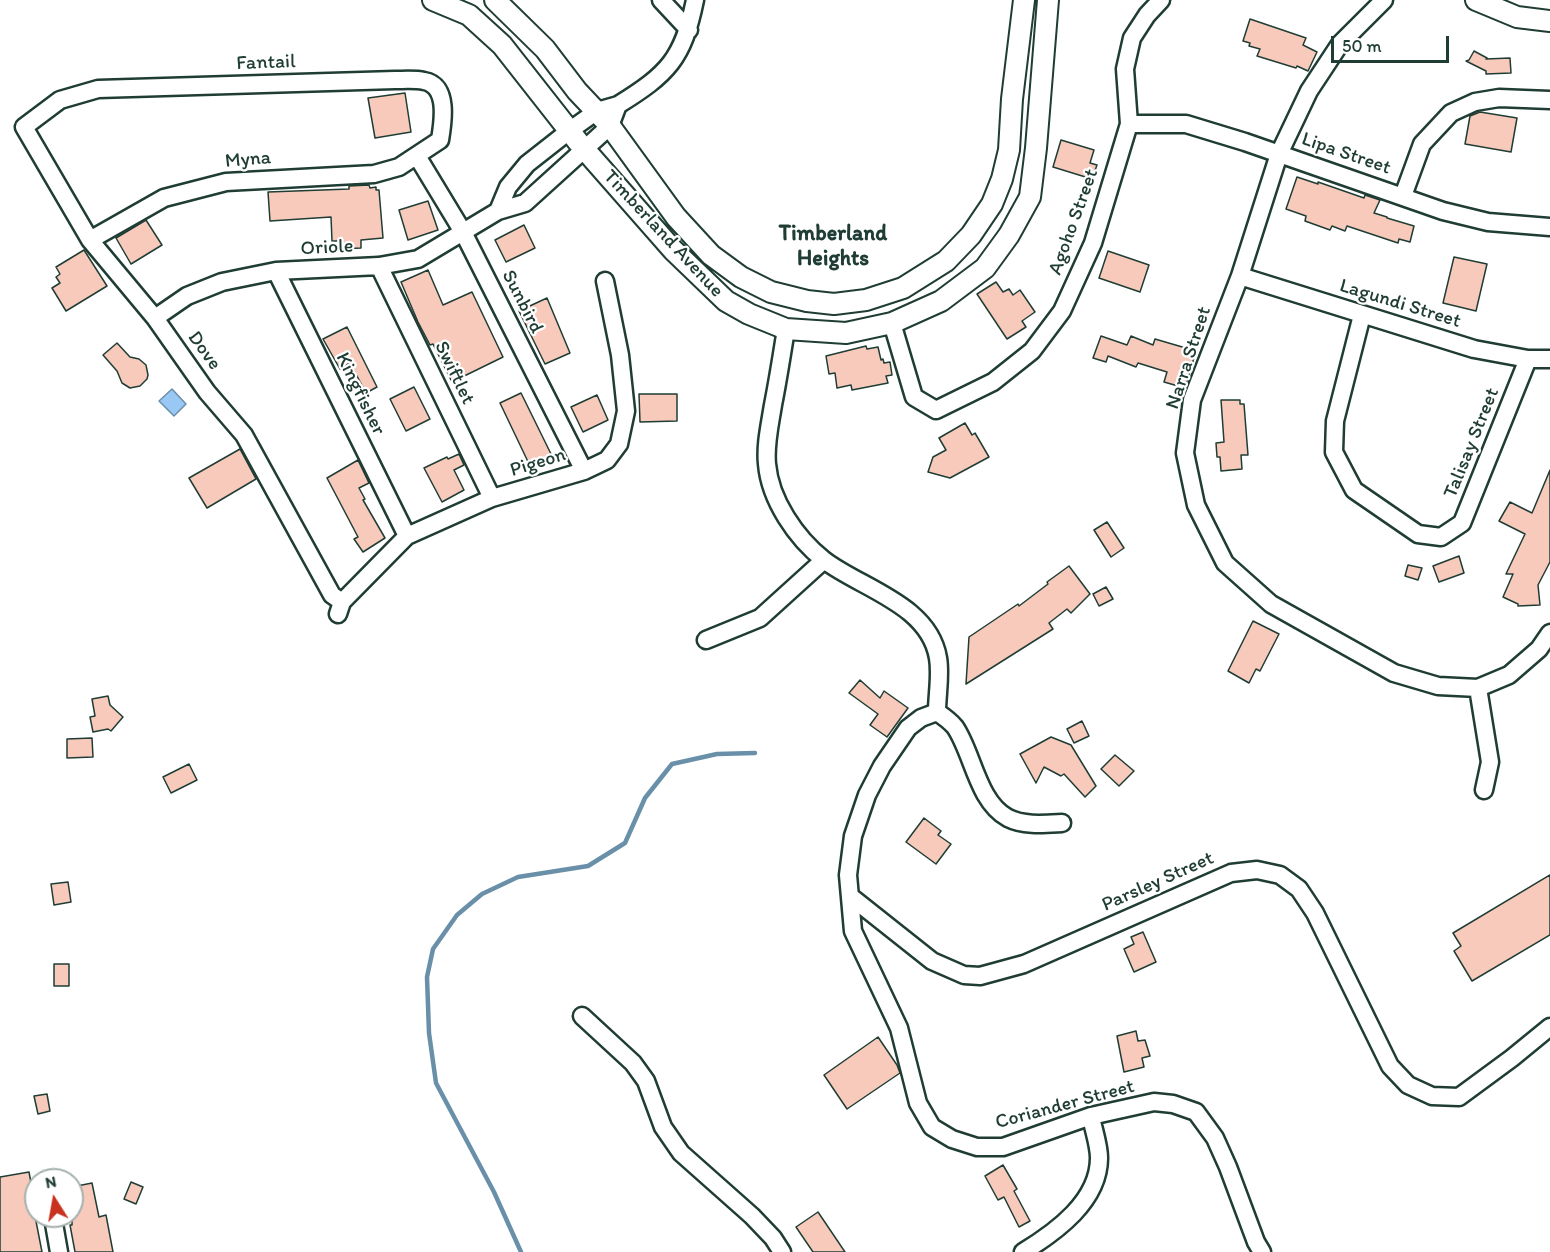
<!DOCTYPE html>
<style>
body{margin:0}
#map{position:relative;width:1550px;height:1252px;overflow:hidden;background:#fff;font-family:Itim,sans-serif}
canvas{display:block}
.north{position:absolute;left:24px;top:1168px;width:60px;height:60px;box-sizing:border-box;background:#fff;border:2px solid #a5b1ae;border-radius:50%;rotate:349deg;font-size:16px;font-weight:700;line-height:24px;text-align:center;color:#1f3d34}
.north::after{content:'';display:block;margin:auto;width:21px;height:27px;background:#c8321e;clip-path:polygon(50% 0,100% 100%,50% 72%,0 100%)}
.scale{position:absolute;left:1331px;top:36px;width:118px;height:27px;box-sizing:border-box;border:3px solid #1f3d34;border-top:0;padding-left:8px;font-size:18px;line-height:21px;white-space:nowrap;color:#1f3d34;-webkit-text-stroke:4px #fff;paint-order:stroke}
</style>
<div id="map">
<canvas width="1550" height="1252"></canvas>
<div class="north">N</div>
<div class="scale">50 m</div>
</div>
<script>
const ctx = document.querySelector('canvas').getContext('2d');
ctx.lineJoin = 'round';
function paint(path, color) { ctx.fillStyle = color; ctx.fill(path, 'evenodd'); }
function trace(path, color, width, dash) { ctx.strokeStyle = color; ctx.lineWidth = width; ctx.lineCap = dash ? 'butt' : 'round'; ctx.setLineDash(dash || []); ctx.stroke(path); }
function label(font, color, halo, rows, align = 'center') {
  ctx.font = font + ' Itim,sans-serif'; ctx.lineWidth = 4.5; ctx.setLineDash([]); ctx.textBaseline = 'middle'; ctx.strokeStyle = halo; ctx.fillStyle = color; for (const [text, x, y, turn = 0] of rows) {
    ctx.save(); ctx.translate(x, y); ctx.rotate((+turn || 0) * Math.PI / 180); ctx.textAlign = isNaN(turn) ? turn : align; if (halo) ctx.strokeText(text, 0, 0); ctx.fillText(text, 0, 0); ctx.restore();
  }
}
const water = new Path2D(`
 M172 389 186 404 174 416 159 401Z`);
paint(water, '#9ac8f5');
trace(water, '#6990a8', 1.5);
trace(new Path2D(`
 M521 1252 494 1192 436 1083 429 1033 427 977 433 949 457 915 482 894 518 877 588 866 625 843 645 798 672 764 717 754 755 753`), '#6990a8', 4.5);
const building = new Path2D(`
 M1250 19 1306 38 1303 45 1317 52 1308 71 1297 66 1296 68 1257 56 1260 49 1249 46 1250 43 1243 41Z
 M1474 51 1487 58 1486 59 1510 58 1511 73 1486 74V71L1466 61 1469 60Z
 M405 93 411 132 375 138 368 98Z
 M1480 112 1517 118 1511 152 1465 144 1470 116Z
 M1061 140 1094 150 1090 163 1097 165 1092 179 1053 167Z
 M1297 177 1318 184V182L1364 198 1365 195 1380 200 1374 213 1387 217V218L1414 226 1410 242 1399 239 1398 243 1347 226 1345 231 1332 226 1330 230 1305 221 1306 216 1286 209Z
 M369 185 370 188 376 187V190H379L383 238 361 240V248L339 249V241H332L331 217 270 221 268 192 349 189V186Z
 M428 201 438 230 408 240 399 210Z
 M146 220 162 245 131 264 116 238Z
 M524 225 535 248 506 262 495 240Z
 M84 250 107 286 66 311 52 288 60 283 56 277 60 274 56 267Z
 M1108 251 1149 265 1140 292 1099 278Z
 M1454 257 1487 264 1476 311 1443 303Z
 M428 270 443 305 472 292 503 357 452 382 433 344 430 345 418 322 401 282Z
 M996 282 1003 292 1009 289 1013 295 1020 290 1035 312 1022 321 1026 327 1007 339 977 294Z
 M547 298 570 353 545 364 519 311Z
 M347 327 377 387 366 393 350 363 340 369 323 339Z
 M1101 336 1127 345 1131 336 1153 345 1155 339 1196 351 1185 388 1164 382 1167 372 1138 363 1136 367 1108 356 1106 362 1093 358Z
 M117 343 130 357 139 359 146 365 148 375 147 379 140 386 130 388 122 383 117 371 103 355Z
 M866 346 867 349 878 347 881 360 883 359 884 363 890 362 892 375 886 376 888 383 852 390 851 385 837 388 835 373 829 374 826 356Z
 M414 387 430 419 406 431 390 399Z
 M521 393 553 458 531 468 500 403Z
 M639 394H677V421L640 422Z
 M597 395 608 420 583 432 571 407Z
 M1221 400H1240V404H1244L1248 455H1241L1242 469 1221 471 1220 457H1217L1216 443 1224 442Z
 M965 423 972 435 975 433 989 457 950 478 928 472 933 457 946 450 939 438Z
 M240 449 256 479 207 508 189 478Z
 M459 454 464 465 454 470 464 490 442 502 424 468 447 457 448 459Z
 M358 460 369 483 359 488 365 499 363 500 385 538 363 552 354 539 358 537 327 478Z
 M1550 470V562L1538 585 1540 605 1518 606V604L1503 597 1513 574H1506L1525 534 1499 521 1510 502 1532 513Z
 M1107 522 1124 548 1111 557 1094 530Z
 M1459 556 1464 573 1439 582 1433 566Z
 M1408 565 1422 568 1418 580 1405 576Z
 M1069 566 1090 594 1071 613 1067 609 1049 623 1053 629 966 684 969 637 1018 604 1019 606 1048 584 1047 582Z
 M1106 587 1113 599 1099 606 1093 594Z
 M1253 621 1279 634 1260 671 1256 669 1249 683 1228 671Z
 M860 680 880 698 884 691 908 708 887 737 870 725 878 714 849 693Z
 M108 696 110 705 123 717 111 731 108 729 93 732 90 717 95 716 92 699Z
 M1082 721 1089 736 1074 743 1067 729Z
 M1051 737 1071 745 1096 786 1085 797 1064 774 1061 776 1044 767 1036 783 1020 754Z
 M92 738 93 757 67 758V739Z
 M1115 755 1134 771 1119 786 1101 769Z
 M189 764 197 780 171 793 163 777Z
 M924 818 941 831 938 835 951 844 936 864 906 842Z
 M1550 875V935L1472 981 1454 951 1461 946 1453 933Z
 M68 882 71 902 54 905 51 884Z
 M1143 932 1156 962 1134 972 1124 949 1134 944 1131 937Z
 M54 964H69V986H54Z
 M1136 1031 1138 1041 1145 1040 1150 1056 1142 1058 1144 1067 1124 1072 1117 1036Z
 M878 1037 897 1065 900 1073 847 1109 824 1075Z
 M47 1094 50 1111 38 1114 34 1096Z
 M1003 1165 1017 1189 1014 1191 1030 1221 1019 1227 1004 1197 998 1200 985 1176Z
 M29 1172 36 1209 34 1211 42 1252H0V1177Z
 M131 1182 143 1187 136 1204 124 1199Z
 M92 1183 99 1217 106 1215 113 1252H75L70 1225H72V1187Z
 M818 1212 845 1252H813L796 1227Z`);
paint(building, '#f8cabb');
trace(building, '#1f3d34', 1.5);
const minor = new Path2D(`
 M661 0 689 30
 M1384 0 1340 44 1309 91 1279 154 1240 276 1192 400 1185 453 1196 505 1225 563 1271 604 1394 673 1438 686 1478 688 1509 675 1539 649 1550 633
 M618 105C668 74 683 59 695 0
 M1129 124H1186L1245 142 1443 211 1488 222 1550 227
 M417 156 463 232 584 471
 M1403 196 1422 144 1451 113 1475 102 1499 98 1550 100
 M90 240 164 198 226 182 374 174 399 167 440 140C443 122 449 85 424 81 415 79 404 80 395 80L98 89 60 100 24 127 90 240 155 318 207 392 244 435 332 595 342 602
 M379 266 492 498
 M276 271 407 536
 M1240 276 1474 349 1528 359H1550
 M1362 315 1335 421 1334 452 1354 490 1418 534 1441 537 1462 523 1528 359
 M155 318 187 296 222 282 276 271 379 266 418 259 498 211 525 203 610 126 618 105 597 111 569 131 527 164 508 187 498 211
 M892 323 914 397 936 410 993 382 1032 351 1062 311 1093 243 1129 124 1125 69 1132 38 1147 15 1161 0
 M786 329C782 354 778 380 773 405 770 424 765 445 767 464 770 500 796 538 824 560 860 588 929 604 938 658 941 675 937 695 937 712
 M338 614 342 602 407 536 492 498 584 471 607 460 619 444 626 411 620 355 605 281
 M706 640 760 618 824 560
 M1478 688 1490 762 1484 790
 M937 712 921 718 908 728 882 766 867 795 853 836 848 875 853 931 899 1028 918 1103 932 1127 952 1139 977 1147H1003L1091 1116 1154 1102 1173 1104 1196 1112 1215 1138 1228 1167 1256 1242 1262 1252
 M937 712C943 716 950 721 955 727 973 753 977 801 1008 818 1024 826 1044 824 1062 823
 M850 896 932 961 964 975 980 976 1024 964 1231 873 1257 870 1280 875 1299 889 1315 913 1390 1066 1408 1085 1432 1096 1459 1097 1512 1058 1550 1027
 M582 1016 633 1063 646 1081 663 1127 681 1153 752 1216 773 1238 782 1252
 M53 1218 59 1252
 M1023 1252C1056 1232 1099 1201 1099 1158 1099 1144 1093 1129 1091 1116`);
const tertiary = new Path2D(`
 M433 0 469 15 502 45 579 143 673 250 726 301 749 314 786 329 846 333 892 323 941 301 985 268 1009 235 1030 197 1036 148 1048 0
 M495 0 545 49 577 91 610 126 676 217 711 255 741 277 771 292 807 301 834 304 866 300 903 288 946 261 971 235 992 204 1002 179 1009 150 1012 99 1024 0
 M1476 0 1517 17 1550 21`);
trace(minor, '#1f3d34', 21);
trace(tertiary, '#1f3d34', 24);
trace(minor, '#fff', 16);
trace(tertiary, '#fff', 20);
label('20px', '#1f3d34', '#fff', [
 ["Fantail",266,63,-2],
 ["Lipa Street",1346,154,19],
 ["Myna",248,160,-5],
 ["Agoho Street",1074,222,-70],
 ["Timberland Avenue",663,234,47],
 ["Oriole",327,248,-3],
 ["Sunbird",522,302,63],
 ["Lagundi Street",1400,304,17],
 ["Dove",204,351,54],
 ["Narra Street",1189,358,-72],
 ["Swiftlet",454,373,64],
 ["Kingfisher",360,394,64],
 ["Talisay Street",1472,443,-68],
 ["Pigeon",538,463,-17],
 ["Parsley Street",1158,882,-24],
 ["Coriander Street",1065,1105,-15]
]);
label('bold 22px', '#1f3d34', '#fff', [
 ["Timberland",833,234],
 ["Heights",833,259]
]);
</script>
